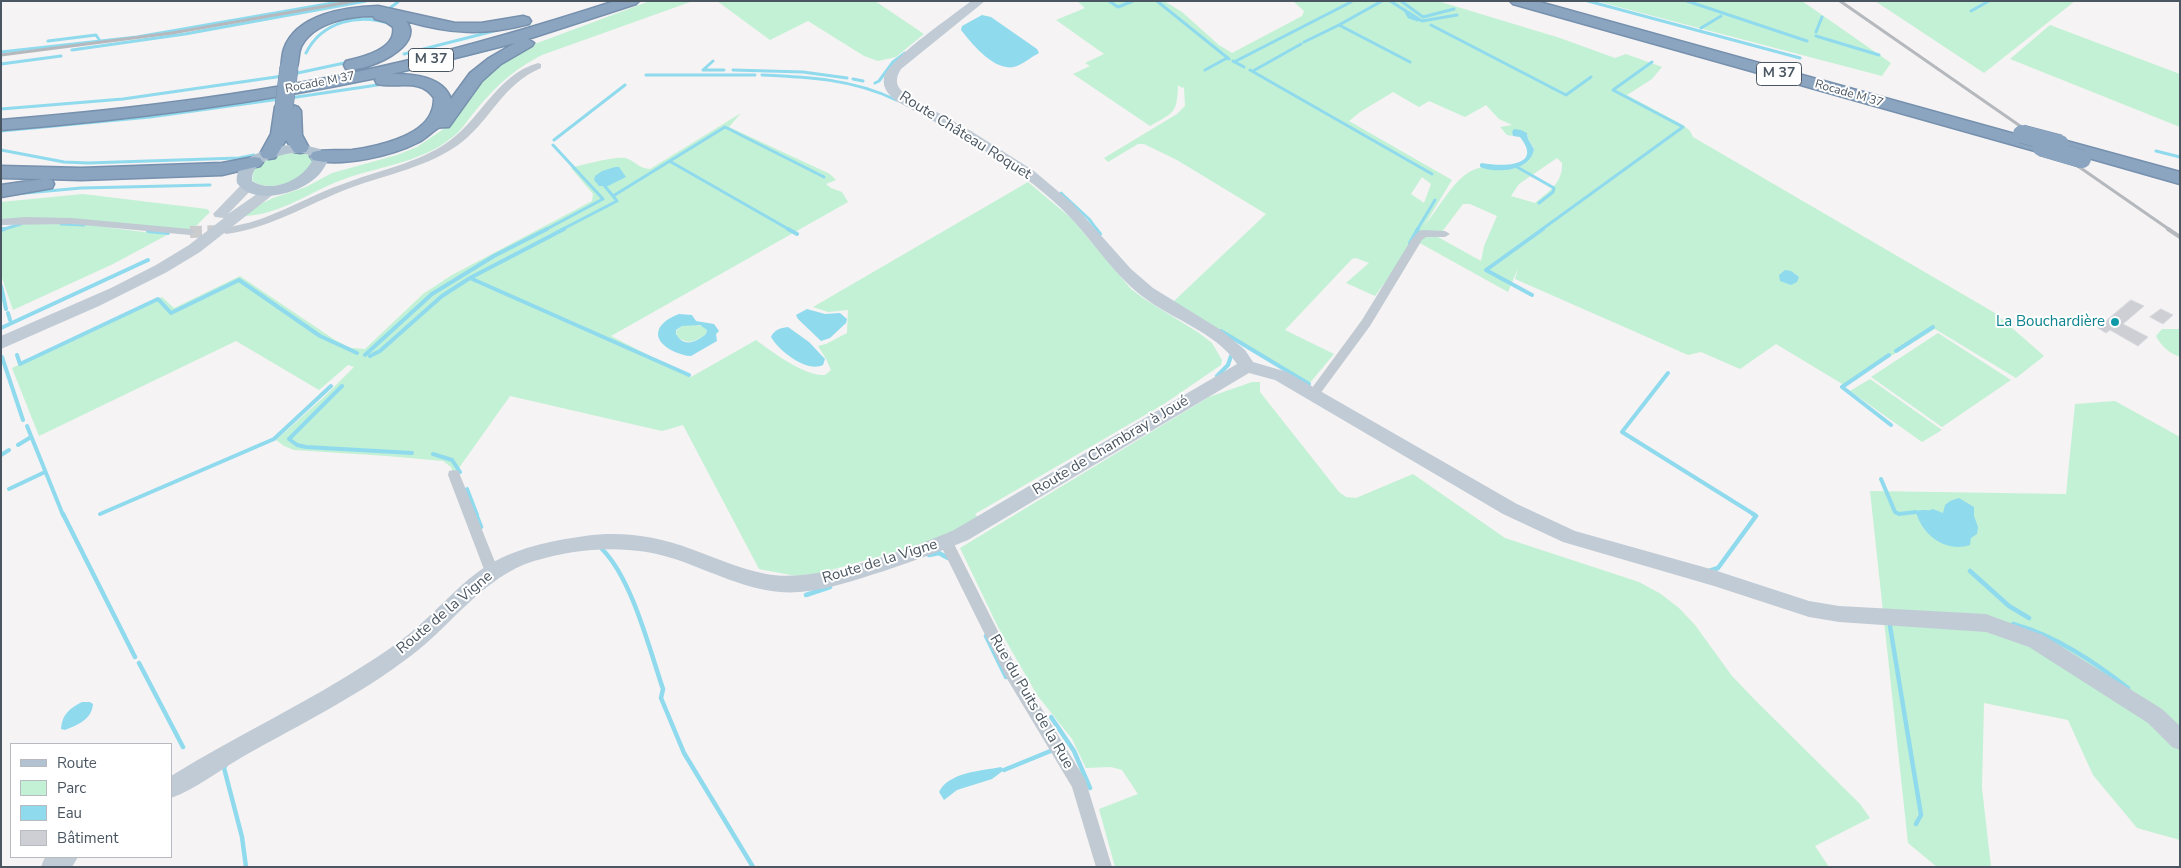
<!DOCTYPE html>
<meta charset="utf-8">
<style>
body{margin:0}
#map{position:relative;width:2181px;height:868px;overflow:hidden;background:#f5f3f3;font-family:"Nunito Sans",sans-serif}
canvas{display:block}
.frame{position:absolute;inset:0;border:2px solid #4a5661;pointer-events:none}
.legend{position:absolute;left:10px;top:743px;width:162px;height:115px;box-sizing:border-box;background:#fff;border:1px solid #b7bbc0;margin:0;padding:6px 9px;list-style:none;font-size:15px;color:#4a5661}
.legend li{display:flex;align-items:center;gap:10px;height:25px}
.legend b{width:25px;border:1px solid #b7bbc0}
</style>
<div id="map">
<canvas width="2181" height="868"></canvas>
<div class="frame"></div>
<ul class="legend">
<li><b style="height:6px;background:#b3c2d1"></b>Route</li>
<li><b style="height:14px;background:#c3f1d5"></b>Parc</li>
<li><b style="height:14px;background:#90daee"></b>Eau</li>
<li><b style="height:14px;background:#cdcfd5"></b>Bâtiment</li>
</ul>
</div>
<script>
const ctx = document.querySelector('canvas').getContext('2d');
ctx.lineJoin = 'round';
function paint(path, color) { ctx.fillStyle = color; ctx.fill(path, 'evenodd'); }
function trace(path, color, width, dash) { ctx.strokeStyle = color; ctx.lineWidth = width; ctx.lineCap = dash ? 'butt' : 'round'; ctx.setLineDash(dash || []); ctx.stroke(path); }
function label(font, color, halo, rows, align = 'center') {
  ctx.font = font + ' "Nunito Sans",sans-serif'; ctx.lineWidth = 4; ctx.setLineDash([]); ctx.textBaseline = 'middle'; ctx.strokeStyle = halo; ctx.fillStyle = color; for (const [text, x, y, turn = 0] of rows) {
    ctx.save(); ctx.translate(x, y); ctx.rotate((+turn || 0) * Math.PI / 180); ctx.textAlign = isNaN(turn) ? turn : align; if (halo) ctx.strokeText(text, 0, 0); ctx.fillText(text, 0, 0); ctx.restore();
  }
}
paint(new Path2D(`
 M650 1H693L542 55C513 70 497 85 476 110 468 119 463 129 454 136 419 165 374 166 334 183 306 195 277 215 245 216L246 211 273 198 306 187 332 173 397 155 417 147 442 130 488 72 532 45Z
 M717 1H875L924 34 896 57 878 61 864 56 808 21 770 40Z
 M1077 1H1164L1182 12 1219 45 1232 53 1302 16 1304 11 1293 1H1438L1560 38 1615 58 1626 54 1662 67 1652 79 1627 95 1683 125 1690 131 1693 137 1995 313 2044 356 2016 378 1935 329 1844 385 1776 344 1740 369 1701 352 1688 355 1515 279 1518 268 1508 292 1416 241 1375 296 1346 283 1369 263 1356 258 1352 259 1285 330 1334 354 1309 384 1173 302 1266 214 1177 160 1144 144H1138L1108 162 1104 158 1177 114 1185 106 1184 87 1182 88 1178 85C1177 114 1174 112 1150 126L1073 74 1090 66 1085 63 1104 54 1056 20 1085 8ZM1393 92 1419 107 1429 101 1465 117 1486 105 1499 119 1512 125 1500 127 1507 135 1513 136 1512 132 1528 135V139L1534 148C1532 169 1506 171 1490 169 1487 169 1482 167 1479 168 1456 173 1439 209 1424 226L1452 180 1349 121 1360 112ZM1557 158 1562 163C1563 183 1549 191 1535 203L1511 196 1519 184ZM1422 177 1431 184 1424 203 1411 194ZM1463 204H1470L1497 216 1484 246 1481 261 1438 237Z
 M1596 1H1802L1891 63 1882 76Z
 M1875 1H2075L1984 73Z
 M2050 25 2180 74V127L2010 59Z
 M741 113 729 127 830 174 836 180 826 184 831 188 842 192 848 202 611 336 691 377 756 340C771 351 805 377 825 375L831 370 826 359 818 346 826 344 847 333 848 310 828 312 813 307 1028 182 1071 218 1131 289 1146 300 1199 333 1212 343 1222 360 1221 365 1164 404 975 514 979 518 948 535 920 545 820 573 796 576 759 569 683 425 662 431 510 396 454 475 451 467 443 461 387 456 294 450 284 446 276 440 323 398 354 367 348 365 319 390 236 341 39 436 12 368 162 297 174 308 240 276 335 340 351 348 365 349 423 294 452 275 592 201 593 194 571 168C580 165 617 156 625 158 634 160 639 169 650 169Z
 M299 152 307 154 312 160V164C308 168 303 175 298 178 286 186 263 190 252 180L254 168 270 157Z
 M83 194 207 209 210 212 190 232 91 222H1V202Z
 M25 223 89 225 167 235 113 264 13 310 1 275V229Z
 M689 325C696 325 703 324 707 330L706 334C695 342 689 345 677 337L676 331 682 326Z
 M2162 329H2180V357C2169 353 2161 346 2156 336Z
 M1938 333 2011 380 1942 427 1871 377Z
 M1870 379 1942 430 1922 442 1850 391Z
 M1252 382H1260V392L1339 492 1346 497 1356 498 1413 474 1505 538 1639 582 1661 594 1679 608 1695 625 1732 676 1757 702 1860 804 1870 818 1815 846 1829 867H1115L1099 809 1138 794 1122 770 1111 767 1086 768 1072 739 1037 695 998 627 960 548 1209 397Z
 M2115 401 2180 437V840L2137 828 2093 775 2068 720 1984 703 1982 788 1991 867H1937L1908 843 1870 491 2066 494 2075 404Z`), '#c3f1d5');
paint(new Path2D(`
 M982 15 991 17 1037 49 1039 53C1031 57 1022 65 1014 67 994 71 972 44 961 30L962 26Z
 M1514 129 1521 130 1527 133 1528 139 1534 149C1531 171 1497 174 1480 167V164L1482 163C1502 167 1544 167 1520 137L1513 136 1512 132Z
 M615 167H619L626 177 608 186H599L594 180 595 176 602 171Z
 M1785 270 1791 271 1799 277 1797 282 1791 285 1780 281 1779 275Z
 M807 309 825 314 840 313 847 319 846 323 830 338 821 341 798 319 796 315Z
 M679 314 692 315 696 321 714 324 719 331 716 334 717 341 691 356C685 356 681 354 675 352 649 340 655 323 679 314ZM700 325 707 330 706 334C696 342 684 348 676 334V330L682 326Z
 M788 327 809 342 825 359 823 365C807 373 779 351 771 337 774 330 780 328 788 327Z
 M1959 498 1974 507V516L1978 527 1977 534 1971 538 1970 545C1946 553 1922 535 1916 512 1922 508 1927 512 1933 509L1943 513 1945 505 1950 501Z
 M82 702H90L93 704C92 719 78 725 65 730L61 729C62 714 70 708 82 702Z
 M1001 767 1004 770 992 779 957 790 944 800 939 792C949 772 981 771 1001 767Z`), '#90daee');
trace(new Path2D(`
 M1109 1 1118 7 1133 1
 M1157 1 1229 59
 M1382 1 1339 25 1410 62
 M1390 1 1422 21 1457 15
 M1401 1 1423 17 1454 9
 M1588 1 1800 58
 M1687 1 1807 41
 M390 8 398 2
 M1405 10 1409 17 1418 20
 M1971 11 1989 1
 M1431 25 1566 95 1591 77
 M1701 28 1721 16
 M1816 32 1822 17
 M1816 36 1879 55
 M48 41 96 35 100 41
 M1304 42 1339 25
 M72 50 185 34 366 1
 M1 52 137 37 344 1
 M306 53C322 21 359 13 391 24
 M404 54 494 31
 M713 61 703 70H724
 M1233 61 1244 67
 M1234 62 1351 2
 M1 64 61 56
 M733 70 803 72 847 78
 M1205 70 1227 58
 M1250 70 1432 174
 M1253 71 1301 44
 M293 74 349 62
 M388 75 502 46
 M646 75H755
 M762 75C808 77 853 79 896 100
 M853 79 863 81
 M875 83 879 81 893 62 905 53
 M290 98 384 84
 M1 109 123 99 283 76
 M1 131 150 117 280 99
 M554 140 625 85
 M1 150 64 162 88 163 239 158 254 155
 M2156 151 2180 157
 M671 162 790 230
 M1517 167 1554 188 1553 192 1539 203
 M603 184 613 196 725 127 824 177
 M1061 193 1089 219 1097 230
 M15 194 81 188 210 185
 M61 224 84 225
 M1 230 21 224
 M545 230 603 199 553 145
 M561 230 617 201 613 196
 M1417 230 1435 200
 M1541 230 1683 127 1613 90 1652 62`), '#90daee', 3);
trace(new Path2D(`
 M788 229 797 234
 M1096 229 1100 234
 M1 230 4 229
 M148 231 168 233
 M1410 243 1418 229
 M470 278 689 375
 M1 286 6 309
 M1532 295 1486 270 1543 229
 M8 313 10 320
 M1 328 148 260
 M1221 331 1309 384
 M1896 351 1933 327
 M17 355 20 364 158 299 171 313 239 280 320 336 357 353
 M365 355 432 294 494 256 547 229
 M1889 355 1842 387 1891 425
 M370 356 380 351 442 296 470 278 564 229
 M2 357 23 420
 M1668 373 1622 432 1755 515
 M1217 376 1228 365 1231 356
 M342 386 289 439 297 445 306 447 412 453
 M27 426 63 515
 M18 445 31 437
 M433 454 452 460 460 472
 M1 455 9 450
 M1881 479 1895 512 1899 514 1916 512
 M9 489 45 472
 M467 489 477 515
 M100 514 274 439 331 386`), '#90daee', 4);
trace(new Path2D(`
 M63 514 135 657
 M476 514 481 527
 M602 549C632 579 649 648 663 689L661 698 684 753 753 867
 M929 555 939 553 948 558
 M1709 571 1718 568 1756 516 1753 514
 M1970 571 2009 606 2029 618
 M806 595 830 587
 M2013 624C2056 636 2093 661 2128 688
 M1890 626 1921 815 1916 824
 M986 636 1006 677
 M139 663 183 747
 M1051 717 1074 751 1090 788
 M226 764 224 768 242 837 246 867
 M1004 770 1053 750`), '#90daee', 4.5);
const building = new Path2D(`
 M2131 300 2144 306 2123 324 2148 337 2138 346 2110 330 2106 333 2098 328Z
 M2161 309 2173 315 2163 324 2150 317Z`);
paint(building, '#cdcfd5');
trace(building, '#d7d9de', 1);
trace(new Path2D(`
 M190 232 223 231`), '#caccce', 12, [12, 5.5]);
const highway = new Path2D(`
 M615 1H639L636 4 528 39 534 43 532 46 501 64 482 81 449 127C446 127 440 127 438 128 432 132 426 138 419 142 392 156 343 167 313 160L310 156 313 152C325 149 339 151 352 150 375 147 421 137 431 113 433 109 434 103 434 98 420 77 397 89 377 84L375 80 376 78C252 104 128 120 1 130V120C135 109 269 93 401 62 473 45 544 24 615 1ZM515 43 489 58 470 73 451 99C443 76 413 74 392 74Z
 M1510 1H1536L2047 143 2050 147 2047 151 2041 152 2035 151 1513 4Z
 M378 6 455 23H481L523 16 529 18 531 21 529 24C483 36 451 34 406 21 427 46 365 73 346 69L344 65 346 61C363 57 397 49 393 27L386 22 375 19 373 16C350 16 315 22 302 45 297 53 300 64 295 72H283L281 68C282 62 282 55 284 49 296 14 346 7 378 6Z
 M284 102 298 107 301 111 302 135 309 148 306 152 300 153 294 152 286 140 275 158 269 159 263 158 260 154 271 134 275 107 278 103Z
 M2063 140 2180 172V184L2057 149 2054 145 2057 141Z
 M254 157 260 158 263 162 260 166 222 175 81 180 47 179 52 180 54 184 52 188 1 197V185L43 179 1 178V166L81 168 222 163Z`);
trace(highway, '#7690ad', 3);
paint(new Path2D(`
 M538 63 541 64V68C503 84 492 118 462 142 430 167 387 174 350 188 308 204 271 228 226 234L221 231 222 229C237 225 252 223 266 217 292 207 317 193 343 184 376 171 411 165 442 146 479 124 495 75 538 63Z
 M25 217 72 218 190 229 195 232 190 235 72 224 1 225V219Z
 M1423 230 1445 231 1450 234 1445 237H1426L1422 240 1370 326 1317 398H1309L1307 395 1309 392 1362 320 1411 240 1419 231Z
 M454 470 459 471 460 475 499 572 497 576 492 578 487 576 485 572 448 475 449 471Z
 M946 537 951 538 1016 667 1085 779 1112 867H1096L1072 787 1006 677 939 542 941 538Z`), '#c1cad2');
paint(new Path2D(`
 M971 1H985L901 69C894 80 896 87 906 95L971 131 1034 171 1072 203 1131 269 1153 288 1221 330 1245 350 1253 362 1287 372 1517 504 1575 531 1714 570 1809 601 1839 606 1986 614 2043 635 2162 709 2180 726V750L2172 747 2148 723 2029 647 1986 632 1839 622 1809 617 1714 586 1563 542 1503 514 1275 380 1249 373 968 540C940 552 912 561 884 571 851 581 816 595 780 592 745 589 712 572 678 560 632 544 581 547 534 561 483 577 453 624 412 655 360 695 301 724 244 756 221 769 196 789 171 798V776C237 735 307 703 371 661 390 649 408 636 424 621 444 603 462 582 485 567 515 548 550 541 585 536 622 531 656 536 691 549 716 558 740 569 766 574 816 584 907 550 954 530L1237 364C1215 331 1172 320 1142 296 1110 271 1090 236 1062 209 1014 163 954 132 896 101 889 95 882 88 884 78 887 60 954 15 971 1Z
 M248 182 253 183 255 186 228 214 267 187H277L279 190 200 252 167 272 99 306 1 349V336L111 288 156 265 189 245 224 218 215 217 213 214 243 183Z
 M47 857H78L72 867H41L44 859Z`), '#c1cbd6');
paint(new Path2D(`
 M300 144 320 149 328 161C324 168 320 175 313 180 296 194 253 206 237 183 234 153 278 145 300 144ZM300 152 309 155 312 161C302 180 272 194 252 181 250 159 284 154 300 152Z`), '#b3c2d1');
paint(highway, '#8ba5c1');
trace(new Path2D(`
 M1840 1 2170 230
 M1 55 172 33 355 1`), '#b5b8bd', 3);
trace(new Path2D(`
 M2168 229 2180 237`), '#b5b8bd', 4);
const highwayBridge = new Path2D(`
 M284 107 289 68
 M2022 134 2060 144
 M2041 147 2082 159`);
trace(highwayBridge, '#7690ad', 19, []);
trace(highwayBridge, '#8ba5c1', 18);
for (const [x, y, r, color] of [
 [2115,322,5,"#0f9aa8"]
]) { const dot = new Path2D(); dot.arc(x, y, r, 0, 2 * Math.PI); ctx.fillStyle = color; ctx.fill(dot); trace(dot, '#fff', 2); }
label('12px', '#4a5661', '#fff', [
 ["Rocade M 37",320,83,-11],
 ["Rocade M 37",1849,94,16]
]);
for (const [x, y, w] of [
 [431,60,45],
 [1779,74,45]
]) { const box = new Path2D(); box.roundRect(x - w / 2, y - 11.5, w, 23, 4); ctx.fillStyle = '#fff'; ctx.fill(box); trace(box, '#4a5661', 1); }
label('bold 14px', '#4a5661', null, [
 ["M 37",431,60],
 ["M 37",1779,74]
]);
label('15px', '#4a5661', '#fff', [
 ["Route Château Roquet",965,136,32],
 ["Route de Chambray à Joué",1111,446,-31],
 ["Route de la Vigne",880,562,-17],
 ["Route de la Vigne",445,613,-40],
 ["Rue du Puits de la Rue",1031,702,60]
]);
label('15px', '#0d838f', '#fff', [
 ["La Bouchardière",2105,322]
], 'right');
</script>
